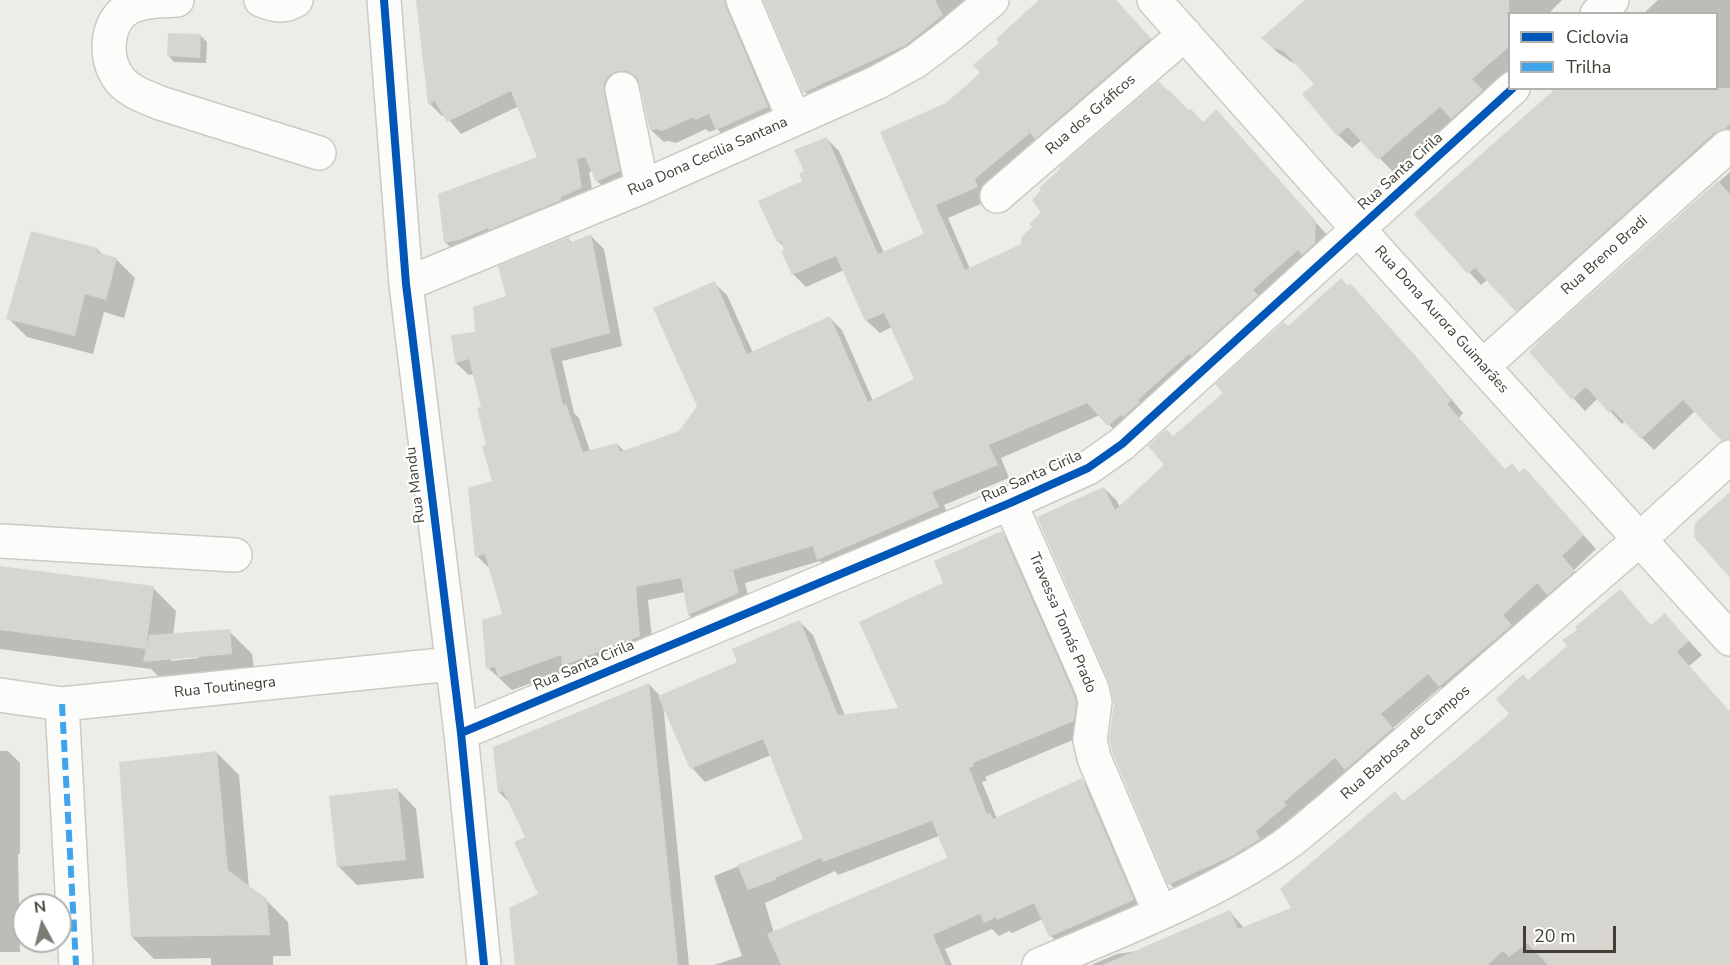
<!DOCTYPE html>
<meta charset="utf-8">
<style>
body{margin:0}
#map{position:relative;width:1730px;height:965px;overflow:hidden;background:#edece7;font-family:"Nunito Sans",sans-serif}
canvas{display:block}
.legend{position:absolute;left:1508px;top:12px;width:210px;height:78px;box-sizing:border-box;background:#fff;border:2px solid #b3b2ae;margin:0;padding:8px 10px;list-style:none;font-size:18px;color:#423e35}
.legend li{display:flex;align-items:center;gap:12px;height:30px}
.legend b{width:30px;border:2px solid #b3b2ae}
.north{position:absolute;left:12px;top:893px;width:60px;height:60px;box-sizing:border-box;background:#fff;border:2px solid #b3b2ae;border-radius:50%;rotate:353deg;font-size:16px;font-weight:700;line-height:24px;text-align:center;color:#423e35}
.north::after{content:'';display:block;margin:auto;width:21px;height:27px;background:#7e7b73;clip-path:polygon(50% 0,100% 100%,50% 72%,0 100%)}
.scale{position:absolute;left:1523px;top:926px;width:93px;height:27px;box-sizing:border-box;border:3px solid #423e35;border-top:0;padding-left:8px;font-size:18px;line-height:21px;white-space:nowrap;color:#423e35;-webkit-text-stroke:4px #fff;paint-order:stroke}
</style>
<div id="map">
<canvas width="1730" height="965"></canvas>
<ul class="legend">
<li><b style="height:8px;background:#0057b8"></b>Ciclovia</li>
<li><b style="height:8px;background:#3fa4eb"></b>Trilha</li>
</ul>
<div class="north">N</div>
<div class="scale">20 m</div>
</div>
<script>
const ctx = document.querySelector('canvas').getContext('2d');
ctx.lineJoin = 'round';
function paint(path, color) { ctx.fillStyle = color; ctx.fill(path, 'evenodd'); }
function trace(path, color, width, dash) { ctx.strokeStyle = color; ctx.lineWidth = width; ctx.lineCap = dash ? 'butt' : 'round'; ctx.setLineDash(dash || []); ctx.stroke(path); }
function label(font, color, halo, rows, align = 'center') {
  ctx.font = font + ' "Nunito Sans",sans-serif'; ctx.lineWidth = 4.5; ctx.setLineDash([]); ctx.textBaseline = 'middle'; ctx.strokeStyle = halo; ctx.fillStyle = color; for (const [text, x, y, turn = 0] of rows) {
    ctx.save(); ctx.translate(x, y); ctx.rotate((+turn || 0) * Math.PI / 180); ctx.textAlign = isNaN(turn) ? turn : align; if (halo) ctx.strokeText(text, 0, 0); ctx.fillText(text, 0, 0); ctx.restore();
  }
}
paint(new Path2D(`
 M418 0H742L780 120 730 141 717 129 709 132 706 129 676 143 669 141 664 142 651 130 641 83H631L632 184 610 193 597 181 593 171 589 172 594 200 458 255 445 242 538 158 519 106 461 134 445 115 442 116 430 104Z
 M765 0H974L951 21 817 105 805 92Z
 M1041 0H1115L1163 52 990 200 948 218 970 269 1022 245 1034 227 1159 83 1203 123 1228 124 1328 236 1122 438 1100 415 1001 458 1009 478 944 505 950 520 831 572 820 561 745 583 751 606 702 627 689 615 685 592 648 600 653 648 576 678 568 670 512 690 488 668 504 615 490 569 477 556 494 482 483 408 474 374 469 375 456 363 477 333 507 297 569 239 573 244 591 236 604 249 622 346 562 361 574 413 579 418 590 451 617 444 625 452 680 432 699 406 714 283 727 295 753 353 830 318 842 330 873 401 916 380 892 327 880 333 867 321 844 270 806 287 793 274 783 252 786 250 785 248 778 241 804 182 806 172 826 138 839 151 884 253 926 235 947 104 982 73 1001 43Z
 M1307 0H1562L1548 14H1510V72L1393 172 1362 140 1352 148 1338 135 1316 84 1298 65 1290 61 1277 52 1263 38Z
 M1658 0H1730V143L1529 323 1488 279 1481 285 1416 214 1716 88V14H1643Z
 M201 36 207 42 206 63 174 62 168 55Z
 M1730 172V447L1695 411 1654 450 1625 421 1622 424 1598 398 1585 411 1531 352 1542 340Z
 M32 233 98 250 103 255 116 259 135 278 124 318 104 312 93 354 27 337 8 318Z
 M1348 287 1363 298 1431 375 1463 413 1459 418 1505 470 1520 474 1537 483 1596 549 1574 570 1587 584 1453 699 1441 687 1393 728 1405 741 1359 781 1348 770 1296 815 1299 818 1183 897 1170 884 1104 488 1117 501 1120 508 1166 465 1173 438 1225 394 1288 328Z
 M1001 533 1015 546 1089 718 1087 734 985 777 987 780 982 782 997 819 1082 780 1095 793 1146 913 1064 949 1051 936 1043 919 1012 933 1009 931 999 936 992 929 945 949 952 965H714L742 956 714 876 805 840 771 755 705 782 692 768 663 703 689 965H516L540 895 527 838 511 804 499 792 649 684 660 696 739 663 799 621 813 635 845 716 900 709 945 584ZM939 836 949 859 774 933 765 903 835 871 838 875Z
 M0 568 153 588 176 611 173 636 229 631 252 654 255 676 167 685 151 669 0 649ZM197 656 199 658 171 661V658Z
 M1652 626 1678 629 1702 655 1689 666 1730 712V965H1091L1117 954 1137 951 1230 912 1244 928 1293 909 1404 802 1511 714 1528 682Z
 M0 751H8L20 763V854H18L20 952H0Z
 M217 753 239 775 249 888 266 900 288 922 291 956H273V965H211V958L154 959 132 937Z
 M398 790 416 809 424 878 357 885 338 866Z`), '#0003');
paint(new Path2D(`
 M416 0H725L726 7 768 107 716 130 709 114 695 120 694 117 662 131 656 129 650 131 640 85 636 77 627 71H618L609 75 604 83V92L620 171 596 182 585 157 577 159 582 188 561 197V200L489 230 488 228 460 240 444 243 438 194 537 157 511 91 447 122 435 101 428 105Z
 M763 0H935L943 15 906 45 803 93Z
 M1039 0H1116L1151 38 1035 139 1030 133 975 179 978 187 936 205 965 270 1021 244V237L1032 227 1029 224 1041 212 1032 200 1041 190 1039 188 1060 169 1059 167 1159 81 1167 91 1169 90 1189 111 1191 109 1203 122 1216 109 1316 221 1315 243 1302 255 1298 250 1253 290 1258 295 1191 356 1189 354 1138 400 1140 402 1123 417 1121 415 1108 426 1087 403 989 445 998 465 932 492 939 507 817 560 813 546 733 570 739 593 688 615 681 578 636 587 640 636 562 666 561 655 498 678 495 667 486 669 482 620 502 614 485 554 475 557 468 488 492 481 482 446 486 445 477 408 481 407 469 359 455 363 451 335 475 332 473 307 506 296 498 266 569 237 570 243 591 234 610 333 550 349 563 405 566 404 583 452 617 443 620 452 679 431 697 406 653 308 715 281 747 354 830 316 868 402 914 379 884 313 865 321 836 256 792 275 781 251 784 250 781 241 777 242 758 201 802 181 799 174 804 171 794 150 827 137 878 254 924 234 880 132 946 103 980 73 973 65 999 43 996 39Z
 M1305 0H1509V47L1472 79 1483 90 1451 119 1440 107 1378 160 1348 127 1337 136 1302 94 1314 84 1284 52 1274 48 1261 38Z
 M168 33 201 34 200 58 167 56Z
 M1556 88H1730V124L1725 129 1714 133 1516 312 1475 268 1468 274 1414 214Z
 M1718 181 1730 194V439L1722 441 1683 400 1641 439 1612 410 1609 413 1586 387 1572 400 1529 352 1541 339Z
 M31 231 98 248 97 252 117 258 106 300 85 294 75 336 6 319Z
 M1341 278 1348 286 1350 283 1419 360 1451 400 1447 404 1505 469 1512 463 1519 472 1525 468 1584 535 1562 556 1575 571 1547 595 1537 583 1503 615 1512 625 1439 687 1428 674 1381 714 1393 728 1345 770 1335 758 1284 802 1287 805 1256 831 1260 839 1234 855 1168 885 1112 752 1109 739 1114 704 1109 682 1037 517 1104 487 1115 510 1164 465 1148 446 1166 429 1173 436 1223 393 1215 384 1284 322 1288 326Z
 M1730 492V578L1694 537 1695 523Z
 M1002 531 1074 695 1076 703 1074 721 973 763 974 766 969 768 987 814 990 812 993 819 1082 778 1134 900 1049 937 1034 903 997 920 996 917 984 923 980 914 933 935 946 965H781L767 934 947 858 932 821 823 862 821 858 775 878 776 880 748 890 737 865 803 839 763 739 690 769 658 696 737 662 732 649 800 620 838 715 898 708 859 622 943 583 934 561Z
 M0 566 154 586 146 649 0 630Z
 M1620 589 1651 625 1665 613 1689 641 1677 652 1730 712V965H1548L1527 943 1509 957 1503 951 1488 965H1102L1230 910 1238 929 1291 908 1280 889 1395 791 1403 801 1456 759 1509 714 1496 699 1523 674 1528 680 1567 646 1562 640 1577 630 1575 627Z
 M230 629 232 654 143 662 149 635Z
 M649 683 678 965H515L509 908 538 894 514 842 525 837 503 791 498 793 493 747Z
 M217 751 228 870 267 899 270 935 131 937 119 762Z
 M398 788 406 860 337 867 329 796Z`), '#d7d5d0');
const minor = new Path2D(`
 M177 0C163 1 144 0 131 7 105 19 103 60 120 80 130 92 146 97 160 103L319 153
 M261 0C273 5 284 8 296 0
 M384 0 406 284 461 733 484 965
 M743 0 794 119
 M1154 0 1358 229 1730 639
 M1597 14 1612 0
 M622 89 642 187
 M997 196 1185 34
 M406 284 642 187 878 82 916 61 949 36 992 0
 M1483 366 1727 147
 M1010 503 1092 689 1095 702 1090 740 1094 758 1160 913
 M0 541 235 555
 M0 695 62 704 451 664
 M62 704 76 965
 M461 733 1010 503 1088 468 1122 444 1513 88
 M1039 965C1119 931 1211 896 1282 847 1298 836 1313 822 1328 810L1640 539 1730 457`);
trace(minor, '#cbcac5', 36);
trace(minor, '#fcfcfb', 33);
trace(new Path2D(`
 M62 704 76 965`), '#3fa4eb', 6, [12, 6]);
trace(new Path2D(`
 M384 0 406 284 461 733 484 965
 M461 733 1010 503 1088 468 1122 444 1513 88`), '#0057b8', 8);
label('15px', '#423e35', '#fff', [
 ["Rua dos Gráficos",1091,115,-41],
 ["Rua Dona Cecilia Santana",708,157,-24],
 ["Rua Santa Cirila",1401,172,-42],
 ["Rua Breno Bradi",1605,256,-42],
 ["Rua Dona Aurora Guimarães",1441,320,48],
 ["Rua Santa Cirila",1032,477,-24],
 ["Rua Mandu",416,485,-97],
 ["Travessa Tomás Prado",1062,623,67],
 ["Rua Santa Cirila",584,666,-23],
 ["Rua Toutinegra",225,688,-6],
 ["Rua Barbosa de Campos",1406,743,-41]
]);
</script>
